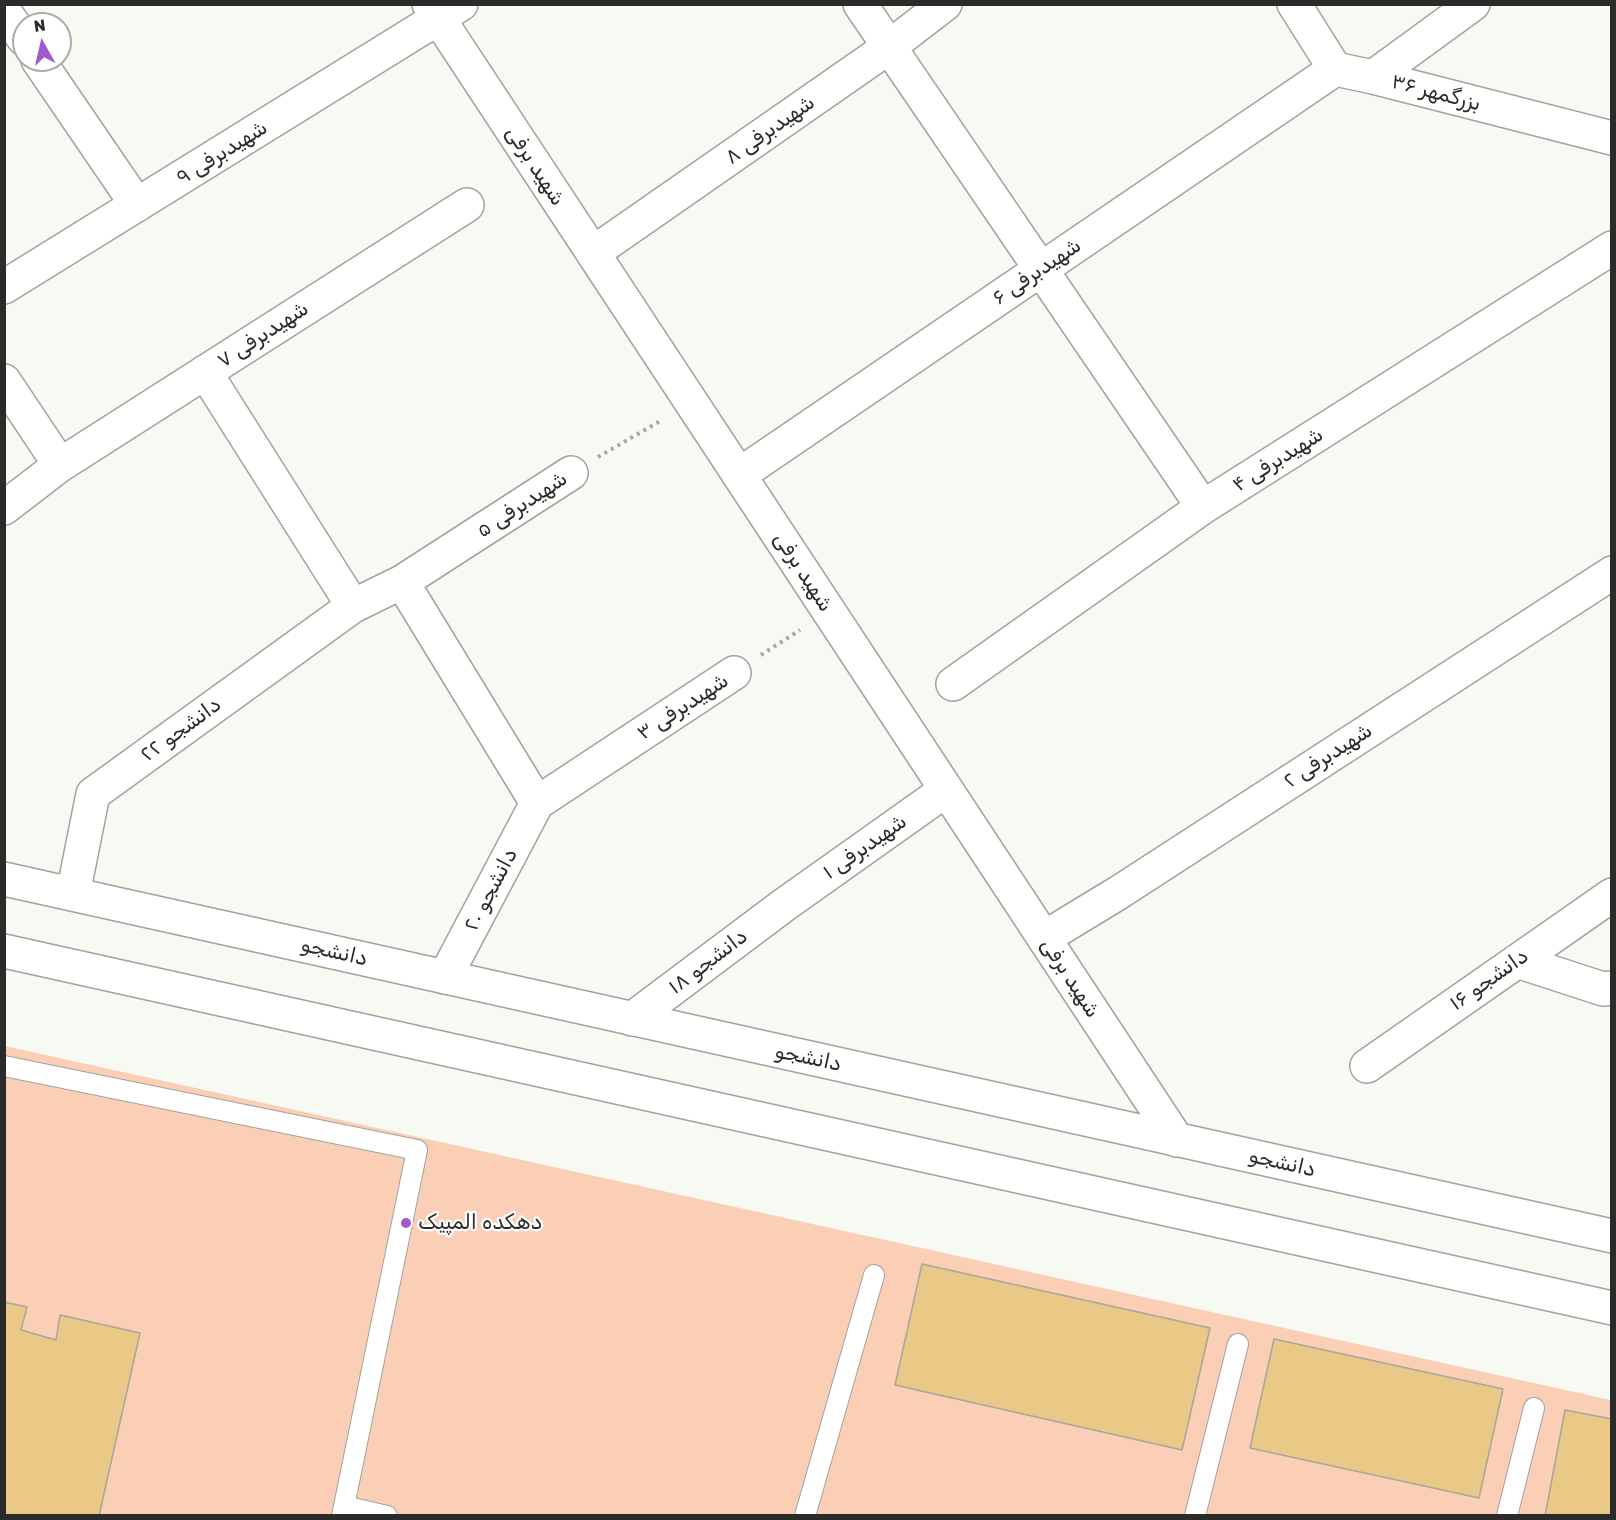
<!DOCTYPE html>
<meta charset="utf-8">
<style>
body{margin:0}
#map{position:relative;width:1616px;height:1520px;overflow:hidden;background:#f7f9f3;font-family:Rubik,sans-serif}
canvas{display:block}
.frame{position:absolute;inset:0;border:6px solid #2b2c2a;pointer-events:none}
.north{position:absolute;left:12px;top:12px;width:60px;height:60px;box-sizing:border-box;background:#fff;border:2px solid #aaabaa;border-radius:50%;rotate:352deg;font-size:16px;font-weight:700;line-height:24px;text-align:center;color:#2b2c2a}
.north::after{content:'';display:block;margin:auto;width:21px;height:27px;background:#a05ace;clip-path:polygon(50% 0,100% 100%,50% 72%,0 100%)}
</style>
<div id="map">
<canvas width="1616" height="1520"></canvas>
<div class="frame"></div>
<div class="north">N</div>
</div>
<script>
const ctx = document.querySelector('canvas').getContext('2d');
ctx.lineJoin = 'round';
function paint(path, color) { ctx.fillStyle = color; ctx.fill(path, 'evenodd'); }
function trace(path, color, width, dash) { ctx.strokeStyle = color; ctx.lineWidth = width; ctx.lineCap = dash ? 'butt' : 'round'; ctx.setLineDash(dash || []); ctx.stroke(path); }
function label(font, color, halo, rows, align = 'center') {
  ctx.font = font + ' Rubik,Vazirmatn,sans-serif'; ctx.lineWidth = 4.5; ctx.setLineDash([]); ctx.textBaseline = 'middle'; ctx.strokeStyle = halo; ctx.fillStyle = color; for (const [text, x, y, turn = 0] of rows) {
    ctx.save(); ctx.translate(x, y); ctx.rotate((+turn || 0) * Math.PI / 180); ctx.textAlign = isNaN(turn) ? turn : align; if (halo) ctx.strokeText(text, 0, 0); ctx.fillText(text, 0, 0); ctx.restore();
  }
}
paint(new Path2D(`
 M5 1046 1611 1400V1515L5 1516Z`), '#fbcfb6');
const building = new Path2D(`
 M922 1264 1210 1328 1182 1450 895 1385Z
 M4 1302 27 1307 21 1330 56 1340 60 1315 140 1333 99 1516H4Z
 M1274 1339 1503 1389 1479 1498 1250 1448Z
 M1565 1410 1612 1419V1516H1545Z`);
paint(building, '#eac886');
trace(building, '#a7a5a0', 1.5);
const lane = new Path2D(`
 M4 1066 417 1150 342 1516
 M344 1506 387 1516
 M805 1516 874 1275
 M1195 1516 1238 1344
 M1507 1516 1534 1408`);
const street = new Path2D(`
 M860 4 1203 507
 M1294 4 1335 69 1373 77 1612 138
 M4 11 24 39
 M38 60 137 205
 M1373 77 1473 4
 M593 253 889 47 945 4
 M4 287 461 4
 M205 372 353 606
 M4 381 60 465
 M739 475 1335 69
 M4 508 60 465 467 205
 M402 582 537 803
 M953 684 1203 507 1612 248
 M73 894 93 794 353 606 402 582 571 473
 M1044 938 1118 893 1612 573
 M1517 961 1603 989 1612 988
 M445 977 537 803 734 673
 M632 1019 784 905 946 790
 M1367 1066 1612 895`);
const secondary = new Path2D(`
 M429 4 1177 1140
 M4 879 1612 1236
 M4 951 1612 1308`);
trace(lane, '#a2a39e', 22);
trace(street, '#a2a39e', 36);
trace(secondary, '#a2a39e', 36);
trace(new Path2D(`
 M598 457 662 420
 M761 655 800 630`), '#a6a8a3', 4, [3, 4.5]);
trace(lane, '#fff', 20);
trace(street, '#fff', 33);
trace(secondary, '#fff', 33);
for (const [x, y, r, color] of [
 [406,1223,6,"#a05ace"]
]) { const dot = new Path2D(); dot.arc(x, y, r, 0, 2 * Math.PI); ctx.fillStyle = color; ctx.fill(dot); trace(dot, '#fff', 2); }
label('21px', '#2b2c2a', '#fff', [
 ["بزرگمهر ۳۶",1436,93,15],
 ["شهیدبرفی ۸",770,130,-35],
 ["شهیدبرفی ۹",222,153,-32],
 ["شهید برفی",535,166,57],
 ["شهیدبرفی ۶",1037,272,-34],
 ["شهیدبرفی ۷",263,335,-33],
 ["شهیدبرفی ۴",1278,460,-32],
 ["شهیدبرفی ۵",522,505,-33],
 ["شهید برفی",803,572,57],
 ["شهیدبرفی ۳",683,707,-33],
 ["دانشجو ۲۲",181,730,-36],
 ["شهیدبرفی ۲",1328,756,-33],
 ["شهیدبرفی ۱",865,847,-35],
 ["دانشجو ۲۰",491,890,-62],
 ["دانشجو",334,952,13],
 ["دانشجو ۱۸",708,962,-37],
 ["شهید برفی",1070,978,57],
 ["دانشجو ۱۶",1489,980,-35],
 ["دانشجو",808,1058,12],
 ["دانشجو",1282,1163,13]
]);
label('21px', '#2b2c2a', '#fff', [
 ["دهکده المپیک",418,1223]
], 'left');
</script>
